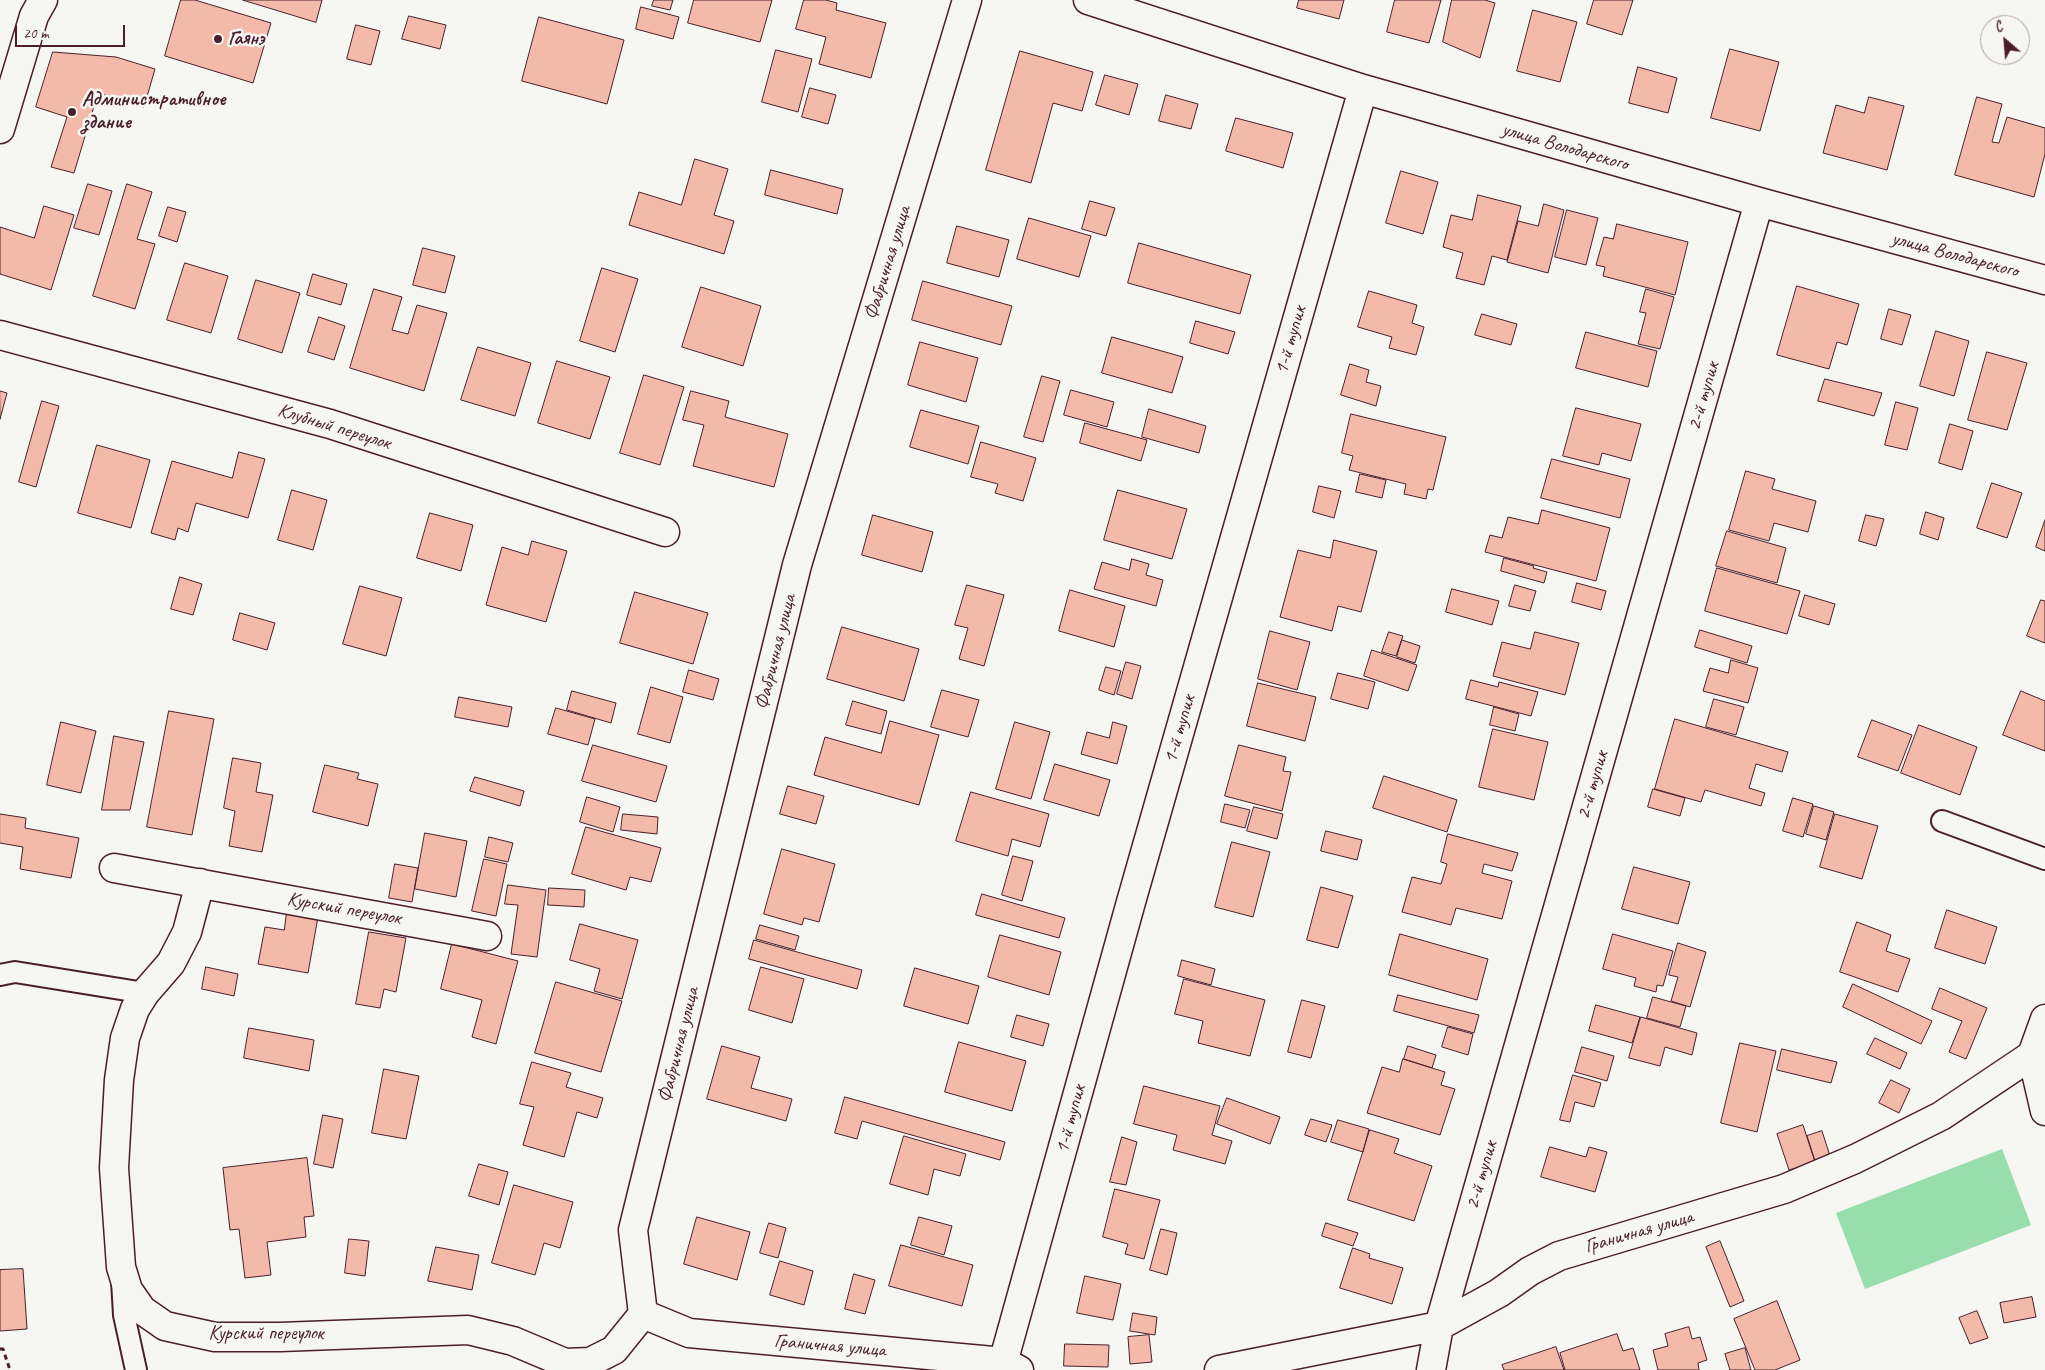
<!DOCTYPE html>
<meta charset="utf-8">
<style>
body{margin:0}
#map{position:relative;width:2045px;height:1370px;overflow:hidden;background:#f6f6f2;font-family:Caveat,sans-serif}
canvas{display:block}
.north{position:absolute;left:1980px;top:15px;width:50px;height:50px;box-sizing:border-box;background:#f6f6f2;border:1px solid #b1a0a2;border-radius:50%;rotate:333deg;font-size:14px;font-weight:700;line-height:20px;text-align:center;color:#4a1f2b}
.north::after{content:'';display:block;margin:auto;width:18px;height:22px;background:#4a1f2b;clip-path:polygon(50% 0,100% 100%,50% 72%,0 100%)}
.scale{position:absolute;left:15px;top:25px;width:110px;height:22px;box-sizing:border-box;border:2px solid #4a1f2b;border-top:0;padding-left:6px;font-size:15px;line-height:18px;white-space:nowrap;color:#4a1f2b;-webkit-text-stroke:4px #f6f6f2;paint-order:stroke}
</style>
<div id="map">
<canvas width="2045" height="1370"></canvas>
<div class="north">С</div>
<div class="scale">20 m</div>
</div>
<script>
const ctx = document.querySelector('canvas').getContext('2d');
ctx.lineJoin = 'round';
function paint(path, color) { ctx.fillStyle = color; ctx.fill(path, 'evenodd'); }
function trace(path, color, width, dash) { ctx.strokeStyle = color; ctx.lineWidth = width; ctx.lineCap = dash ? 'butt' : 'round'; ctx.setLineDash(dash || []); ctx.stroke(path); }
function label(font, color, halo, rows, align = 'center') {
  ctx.font = font + ' Caveat,sans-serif'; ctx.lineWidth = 5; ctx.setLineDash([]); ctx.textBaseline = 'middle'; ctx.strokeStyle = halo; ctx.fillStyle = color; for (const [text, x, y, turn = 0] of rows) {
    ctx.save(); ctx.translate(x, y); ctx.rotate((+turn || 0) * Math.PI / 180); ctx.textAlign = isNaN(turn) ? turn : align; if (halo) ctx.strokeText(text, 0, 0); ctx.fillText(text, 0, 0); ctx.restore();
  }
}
paint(new Path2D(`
 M2002 1149 2031 1225 1865 1289 1836 1213Z`), '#98deac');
const building = new Path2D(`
 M181 0H195L271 23 253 83 165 56Z
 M243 0H322L316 22Z
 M654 0H673L670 10 652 6Z
 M694 0H772L760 42 688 23Z
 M804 0H826L837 3 836 10 886 23 871 78 819 64 826 37 796 29Z
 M1299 0H1344L1339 19 1297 8Z
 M1395 0H1441L1429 43 1387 32Z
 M1452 0H1485L1495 3 1480 58 1443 42Z
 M1594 0H1633L1622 35 1587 24Z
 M641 7 679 17 673 39 636 29Z
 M1533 10 1577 22 1560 82 1517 71Z
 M409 16 446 25 440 49 402 39Z
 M539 17 624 40 607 104 522 81Z
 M356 25 380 31 371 65 347 59Z
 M1730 49 1779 62 1760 131 1711 118Z
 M776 50 812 59 798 112 762 102Z
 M1020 51 1093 72 1082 111 1053 103 1031 183 986 170Z
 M53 52 116 57 155 69 144 107 98 93 74 173 51 167 67 117 36 107Z
 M1638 67 1677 78 1668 113 1629 103Z
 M1105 75 1138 84 1129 115 1096 105Z
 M810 88 836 95 828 124 802 117Z
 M1166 95 1198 104 1191 129 1159 121Z
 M1869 97 1904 106 1887 170 1823 153 1836 105 1864 113Z
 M1977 97 2002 104 1992 142 1999 143 2007 117 2045 128V154L2034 197 1955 175Z
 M1236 118 1293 133 1283 168 1226 151Z
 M695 159 728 169 714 215 734 221 724 254 629 225 639 192 681 205Z
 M771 170 843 189 837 214 765 195Z
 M1401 171 1438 182 1423 234 1386 223Z
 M88 184 112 191 99 235 74 228Z
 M127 184 152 192 137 239 155 244 135 309 93 296Z
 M1478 195 1521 206 1507 260 1492 256 1484 285 1456 278 1463 253 1443 247 1451 215 1472 220Z
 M1090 201 1115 208 1106 236 1082 229Z
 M1544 204 1564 210 1548 273 1507 262 1518 221 1538 226Z
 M44 206 74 215 51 290 0 274V227L34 238Z
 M168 207 186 212 177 242 159 236Z
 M1567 210 1598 218 1586 265 1555 257Z
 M1029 218 1091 236 1079 277 1017 259Z
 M1617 224 1688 242 1675 295 1603 276 1605 267 1596 265 1604 237 1613 239Z
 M957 226 1009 240 999 277 947 263Z
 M1139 243 1251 275 1240 314 1128 283Z
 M423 248 455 256 445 293 413 285Z
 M185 263 228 276 211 333 167 320Z
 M602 268 638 279 615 352 580 341Z
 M313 274 347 284 341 305 307 295Z
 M256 280 300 293 282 353 238 339Z
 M923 281 1012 306 1001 345 912 320Z
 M1797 286 1859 304 1847 345 1837 342 1829 369 1777 355Z
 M701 287 761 306 743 366 682 347Z
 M374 289 402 297 392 330 408 334 417 305 447 313 424 391 350 368Z
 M1646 289 1674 297 1660 349 1638 344 1646 313 1640 312Z
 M1369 291 1417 305 1412 323 1424 327 1416 355 1389 348 1392 337 1358 327Z
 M1889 309 1911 315 1902 345 1881 339Z
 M1482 314 1517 324 1511 345 1475 335Z
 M319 317 345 326 334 360 308 352Z
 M1196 321 1235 332 1228 354 1190 343Z
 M1936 331 1969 341 1954 396 1920 386Z
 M1586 332 1657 351 1648 387 1576 368Z
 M1112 337 1183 357 1172 393 1102 373Z
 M920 342 978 358 966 402 908 385Z
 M478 347 531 363 515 416 461 400Z
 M1987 352 2027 363 2007 430 1968 420Z
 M557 361 610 377 590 439 538 423Z
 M1350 364 1369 370 1366 382 1381 386 1376 406 1341 395Z
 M644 375 684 387 660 465 620 453Z
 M1042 376 1060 381 1043 442 1024 437Z
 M1825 379 1882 393 1874 416 1818 401Z
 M1071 390 1114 402 1107 427 1064 415Z
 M0 391 7 393 0 419Z
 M691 391 729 401 725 417 788 434 774 487 693 466 704 425 683 420Z
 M42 401 59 406 36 487 19 482Z
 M1896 402 1918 408 1907 450 1885 445Z
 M1576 408 1641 424 1631 461 1602 453 1599 465 1563 456Z
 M1149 409 1206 426 1199 453 1142 437Z
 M921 410 979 426 968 464 910 447Z
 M1351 414 1446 437 1433 490 1428 489 1426 499 1404 494 1406 484 1349 470 1353 456 1342 453Z
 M1085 423 1147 440 1141 461 1080 443Z
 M1950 424 1973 431 1962 470 1939 463Z
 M981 442 1036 458 1023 501 995 493 998 484 971 477Z
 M97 445 150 460 131 528 78 513Z
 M239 452 265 459 248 518 196 503 188 532 178 528 175 540 151 533 172 461 232 478Z
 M1552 459 1630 479 1620 518 1541 498Z
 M1746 471 1775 479 1772 489 1816 501 1808 532 1774 523 1769 541 1729 530Z
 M1360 474 1386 480 1382 498 1356 492Z
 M1992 483 2022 493 2007 538 1977 528Z
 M1319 486 1341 491 1334 518 1313 512Z
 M292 490 327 500 313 550 278 540Z
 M1118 490 1187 509 1172 559 1104 540Z
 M1542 510 1610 528 1596 581 1485 552 1490 535 1502 538 1508 517 1538 524Z
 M1926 512 1944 518 1938 540 1920 534Z
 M430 513 473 525 461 571 417 558Z
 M873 515 933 532 922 572 862 555Z
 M1866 515 1884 519 1876 546 1859 541Z
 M2045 520V551L2036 547Z
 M1727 531 1786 548 1777 583 1716 566Z
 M1334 540 1377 551 1361 612 1338 606 1332 631 1280 617 1298 550 1330 558Z
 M532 541 567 551 546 622 486 605 502 547 528 555Z
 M1504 558 1534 566 1533 568 1547 572 1544 583 1501 571Z
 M1132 559 1149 564 1146 575 1163 580 1156 606 1094 589 1102 562 1129 570Z
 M1717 568 1800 591 1787 634 1705 611Z
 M180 577 202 584 193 615 171 609Z
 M1577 583 1606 591 1601 610 1572 602Z
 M967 585 1004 595 984 666 959 659 968 628 955 625Z
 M1515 585 1536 591 1530 611 1509 606Z
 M360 586 402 598 386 656 343 644Z
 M1452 589 1499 601 1492 625 1446 612Z
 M1070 590 1125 606 1114 647 1059 631Z
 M635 592 708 613 693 664 620 643Z
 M1805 595 1835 604 1829 625 1799 616Z
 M2041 600 2045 601V643L2027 636Z
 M240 613 275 623 267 650 233 640Z
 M842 627 919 649 904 701 827 679Z
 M1700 630 1752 646 1747 663 1695 647Z
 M1270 631 1310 642 1297 690 1258 679Z
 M1389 632 1403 636 1396 656 1382 652Z
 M1535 632 1579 643 1565 695 1493 676 1502 642 1530 649Z
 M1402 640 1420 646 1415 663 1397 657Z
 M1372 650 1417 665 1408 691 1364 676Z
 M1731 660 1758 668 1748 703 1703 691 1710 668 1728 673Z
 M1126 662 1141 666 1132 699 1117 694Z
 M1106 667 1121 671 1114 695 1099 690Z
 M689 670 719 679 713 700 683 692Z
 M1338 673 1375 682 1368 709 1331 699Z
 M1471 680 1498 687 1499 682 1538 692 1531 716 1466 699Z
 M1258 683 1316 697 1305 741 1247 726Z
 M651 687 683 697 670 743 638 734Z
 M942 690 979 700 968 737 931 727Z
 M572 691 616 703 611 723 567 710Z
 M2021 691 2045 701V751L2003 735Z
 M459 697 512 707 508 727 455 717Z
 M1714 699 1744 707 1736 735 1706 727Z
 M853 701 887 711 881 734 846 725Z
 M1494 707 1519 714 1515 731 1490 725Z
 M556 708 595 719 588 745 548 734Z
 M169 711 214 719 192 835 147 827Z
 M1675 719 1788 752 1782 772 1756 764 1749 788 1765 793 1761 806 1705 790 1701 802 1655 789Z
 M1872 720 1912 735 1898 771 1858 757Z
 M890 721 939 735 919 805 814 775 825 737 881 753Z
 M61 722 96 731 81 793 47 785Z
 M1015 722 1050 732 1031 799 996 789Z
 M1113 722 1127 726 1117 764 1081 754 1087 732 1109 738Z
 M1919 725 1977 747 1960 795 1901 773Z
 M1493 729 1548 742 1534 800 1479 787Z
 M114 736 144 742 130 810H102Z
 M593 745 667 766 656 802 582 781Z
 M1239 745 1286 757 1283 771 1291 772 1282 811 1225 796Z
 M233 758 261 763 256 792 273 795 262 852 229 846 235 811 224 808Z
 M1055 764 1110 780 1099 816 1044 800Z
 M325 765 359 773 357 779 378 784 368 826 313 812Z
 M1384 776 1457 800 1447 832 1373 808Z
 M475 777 524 791 520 806 470 791Z
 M788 786 824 796 816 824 780 814Z
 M1653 789 1685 798 1680 816 1648 807Z
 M971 792 1049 814 1040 847 1012 839 1008 856 956 841Z
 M587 797 620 807 613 832 580 822Z
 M1793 798 1813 804 1803 837 1783 831Z
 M1225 804 1250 810 1245 828 1221 822Z
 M1814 806 1834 812 1826 840 1806 834Z
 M1254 807 1283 814 1277 839 1247 831Z
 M0 814 26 818 25 828 79 838 71 878 20 869 23 847 0 843Z
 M623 814 658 817 657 834 621 830Z
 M1835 814 1878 826 1862 879 1820 867Z
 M586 827 661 848 651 882 630 877 626 890 572 874Z
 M1326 831 1362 840 1357 860 1321 851Z
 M425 833 467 841 456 897 415 889Z
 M1448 834 1518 853 1512 871 1484 864 1482 873 1512 881 1502 919 1456 908 1451 925 1402 912 1412 877 1441 884 1447 864 1441 862Z
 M489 837 513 843 508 862 485 857Z
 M1232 842 1270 852 1253 917 1215 907Z
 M782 849 835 864 819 922 804 918 802 925 764 914Z
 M1013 856 1033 861 1022 901 1002 895Z
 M484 859 507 864 496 916 472 911Z
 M395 864 418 868 412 902 389 898Z
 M1634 867 1690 882 1678 924 1622 909Z
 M508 885 546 890 537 957 511 954 518 905 505 904Z
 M1321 887 1353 896 1338 948 1307 940Z
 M549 888 585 890 584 907 548 905Z
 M982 894 1065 918 1059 938 976 915Z
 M1947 910 1997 927 1985 964 1935 948Z
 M287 911 318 917 308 973 258 964 265 927 284 930Z
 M1857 922 1891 935 1886 951 1910 959 1898 992 1840 972Z
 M580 924 638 940 622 999 594 991 600 969 570 960Z
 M760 925 799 936 795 950 756 939Z
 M369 932 406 938 396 992 384 989 380 1008 356 1004Z
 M1400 934 1488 959 1477 1000 1389 975Z
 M1613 934 1673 951 1663 986 1657 985 1656 992 1634 986 1636 978 1603 969Z
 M1000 935 1061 952 1049 995 988 977Z
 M754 940 862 970 857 989 749 959Z
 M1678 943 1706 952 1690 1007 1671 1001 1678 977 1669 975Z
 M452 944 518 961 496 1044 472 1037 482 1000 441 989Z
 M1182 960 1215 969 1211 985 1178 976Z
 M206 967 238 974 234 996 202 989Z
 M761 967 804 979 792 1023 749 1010Z
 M915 968 979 986 968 1024 904 1006Z
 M1184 979 1265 1000 1250 1056 1198 1043 1203 1021 1175 1014Z
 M556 982 622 1001 601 1072 535 1053Z
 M1853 984 1932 1021 1921 1044 1843 1007Z
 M1940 988 1987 1008 1966 1059 1949 1052 1962 1021 1932 1009Z
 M1398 995 1479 1015 1474 1033 1394 1011Z
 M1653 997 1686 1006 1680 1027 1647 1018Z
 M1302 1000 1325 1006 1311 1058 1288 1052Z
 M1596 1005 1640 1017 1632 1043 1589 1031Z
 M1017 1015 1049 1024 1043 1046 1011 1037Z
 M1641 1017 1697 1033 1692 1055 1665 1047 1660 1066 1629 1058Z
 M1448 1027 1473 1034 1468 1055 1442 1047Z
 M249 1028 314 1040 309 1071 244 1058Z
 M1875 1038 1907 1053 1900 1069 1867 1054Z
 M959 1042 1026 1061 1012 1111 945 1092Z
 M1740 1043 1776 1051 1757 1132 1721 1123Z
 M722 1046 760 1057 751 1088 792 1099 786 1121 707 1099Z
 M1408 1046 1436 1055 1432 1068 1404 1059Z
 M1582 1047 1614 1056 1607 1081 1575 1072Z
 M1782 1049 1837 1062 1831 1083 1777 1070Z
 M1403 1059 1445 1072 1441 1085 1455 1089 1440 1135 1367 1113 1382 1067 1399 1072Z
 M532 1062 571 1073 566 1087 603 1098 597 1118 577 1112 564 1157 523 1145 534 1107 520 1104Z
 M384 1069 419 1076 406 1139 372 1133Z
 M1573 1075 1601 1083 1594 1107 1575 1102 1570 1122 1560 1120Z
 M1891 1080 1910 1089 1899 1113 1879 1103Z
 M1144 1086 1220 1106 1212 1135 1232 1141 1225 1164 1173 1150 1177 1135 1134 1124Z
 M845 1097 1005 1142 1000 1160 862 1121 857 1139 835 1133Z
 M1227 1098 1280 1117 1270 1144 1217 1124Z
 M323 1115 343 1119 333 1168 314 1164Z
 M1311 1119 1332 1125 1326 1142 1305 1135Z
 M1338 1120 1369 1129 1363 1152 1331 1142Z
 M1803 1125 1815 1162 1789 1170 1777 1134Z
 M1370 1130 1399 1139 1394 1153 1432 1166 1414 1221 1348 1200Z
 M1822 1131 1830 1156 1815 1161 1807 1136Z
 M904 1136 966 1154 960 1176 934 1169 928 1195 890 1184Z
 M1122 1137 1137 1142 1126 1185 1110 1182Z
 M1550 1147 1586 1157 1589 1147 1607 1152 1595 1192 1541 1177Z
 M307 1158 314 1216 304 1217 306 1237 267 1242 271 1275 245 1278 239 1229 230 1230 223 1168Z
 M479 1164 508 1172 499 1205 469 1196Z
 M514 1185 573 1202 560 1248 544 1243 535 1275 492 1263Z
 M1115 1189 1160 1200 1144 1259 1125 1254 1128 1244 1103 1237Z
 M697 1217 750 1232 737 1280 684 1264Z
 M919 1217 952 1226 944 1255 911 1245Z
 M769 1223 786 1228 778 1258 760 1253Z
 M1326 1223 1358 1233 1353 1246 1322 1236Z
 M1161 1229 1177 1233 1167 1275 1150 1270Z
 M349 1239 369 1241 365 1276 345 1273Z
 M1720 1241 1744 1301 1730 1307 1706 1247Z
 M901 1245 973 1265 962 1306 889 1286Z
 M436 1247 479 1255 472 1290 428 1281Z
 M1353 1248 1370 1254 1369 1258 1403 1268 1392 1304 1340 1288Z
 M780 1261 813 1271 804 1305 770 1295Z
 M23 1269 27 1329 0 1331V1270Z
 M854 1274 875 1280 865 1314 845 1309Z
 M1085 1276 1121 1284 1113 1320 1077 1313Z
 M2032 1297 2036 1317 2004 1323 2000 1303Z
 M1777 1301 1800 1360 1775 1370H1755L1734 1319Z
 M1977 1311 1988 1338 1970 1344 1959 1318Z
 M1133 1313 1157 1317 1155 1335 1130 1331Z
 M1689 1327 1692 1339 1700 1337 1707 1360 1698 1363 1699 1370H1658L1653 1350 1668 1346 1665 1334Z
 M1617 1334 1623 1351 1633 1348 1640 1370H1565L1560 1353Z
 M1149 1335 1152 1362 1130 1364 1128 1337Z
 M1065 1344 1109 1345 1108 1367 1064 1366Z
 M1556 1347 1564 1370H1504L1502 1365Z
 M1745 1348 1751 1370H1730L1725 1354Z`);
paint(building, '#f3baaa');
trace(building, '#4a1f2b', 1);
const service = new Path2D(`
 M1942 821 2045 859
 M0 975 15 972 145 993
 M122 1281 124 1315 136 1370`);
const minor = new Path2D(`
 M1088 0 1363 89 1759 202 2045 280
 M0 129 34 16 43 0
 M0 335 330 424 665 532
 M114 868 487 936
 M200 883 187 932 171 963 145 993 135 1009 125 1038 119 1080 114 1168 121 1267 128 1290 142 1310 165 1326 215 1337H280L468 1330 513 1341 565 1363 590 1362 614 1350 643 1314
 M2045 1019 2032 1055 2045 1111
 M643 1314 633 1230 797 565 967 0
 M643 1314 689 1333 1004 1362 1019 1370
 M1001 1370 1131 902 1363 89
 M1219 1370 1439 1326 1499 1293 1530 1271 1559 1256 1784 1189 1855 1159 1941 1116 2032 1055 2045 1050
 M1431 1370 1439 1326 1759 202`);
trace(service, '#4a1f2b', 24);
trace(minor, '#4a1f2b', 31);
trace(new Path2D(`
 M0 1349H3L10 1370`), '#4a1f2b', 3, [5, 4]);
trace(service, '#f6f6f2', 20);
trace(minor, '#f6f6f2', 28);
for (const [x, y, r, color] of [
 [218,39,5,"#4a1f2b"],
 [72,112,5,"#4a1f2b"]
]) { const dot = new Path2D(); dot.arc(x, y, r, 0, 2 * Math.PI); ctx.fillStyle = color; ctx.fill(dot); trace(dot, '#f6f6f2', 2); }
label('bold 20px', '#4a1f2b', '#f6f6f2', [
 ["Гаянэ",228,39],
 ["Административное",82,100],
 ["здание",82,123]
], 'left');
label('20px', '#4a1f2b', '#f6f6f2', [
 ["улица Володарского",1565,147,16],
 ["улица Володарского",1955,255,15],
 ["Фабричная улица",888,263,-73],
 ["1-й тупик",1291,340,-74],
 ["2-й тупик",1704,396,-74],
 ["Клубный переулок",334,427,17],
 ["Фабричная улица",776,652,-76],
 ["1-й тупик",1180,729,-74],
 ["2-й тупик",1593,785,-74],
 ["Курский переулок",344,909,10],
 ["Фабричная улица",679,1045,-76],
 ["1-й тупик",1071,1119,-75],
 ["2-й тупик",1482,1175,-74],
 ["Граничная улица",1639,1232,-16],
 ["Курский переулок",266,1334],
 ["Граничная улица",830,1346,5]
]);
</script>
